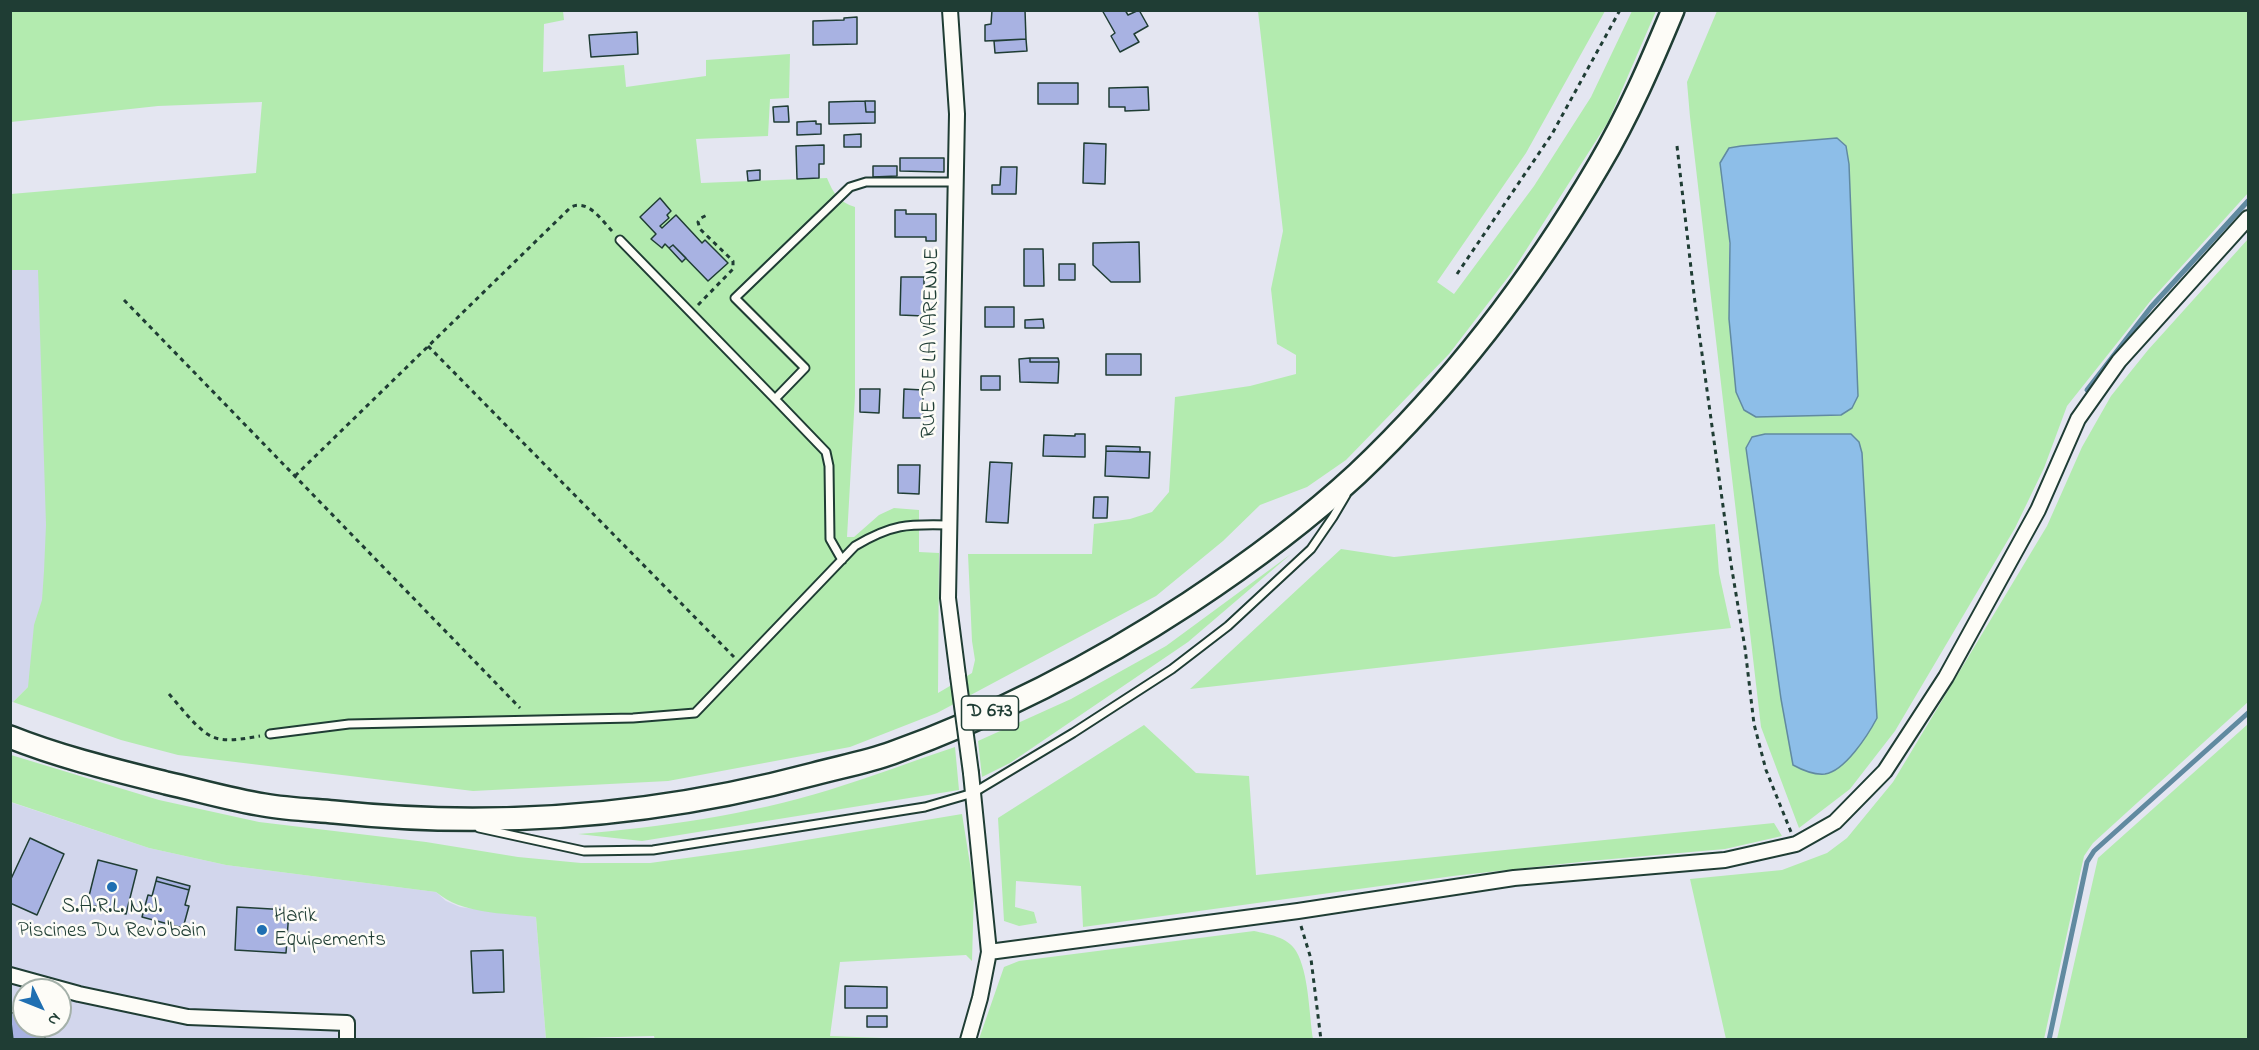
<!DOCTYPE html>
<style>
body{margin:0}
#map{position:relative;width:2259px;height:1050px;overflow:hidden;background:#e4e6f1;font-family:"Indie Flower",sans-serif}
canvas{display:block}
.frame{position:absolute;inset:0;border:12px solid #1f3d34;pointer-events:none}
.north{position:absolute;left:12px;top:978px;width:60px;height:60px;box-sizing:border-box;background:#fdfcf7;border:2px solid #a4b0a9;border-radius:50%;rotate:133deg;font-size:16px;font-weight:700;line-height:24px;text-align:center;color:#1f3d34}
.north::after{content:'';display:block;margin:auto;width:21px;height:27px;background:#1f6fb2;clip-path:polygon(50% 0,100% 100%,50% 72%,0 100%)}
</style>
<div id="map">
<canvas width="2259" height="1050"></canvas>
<div class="frame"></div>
<div class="north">N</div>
</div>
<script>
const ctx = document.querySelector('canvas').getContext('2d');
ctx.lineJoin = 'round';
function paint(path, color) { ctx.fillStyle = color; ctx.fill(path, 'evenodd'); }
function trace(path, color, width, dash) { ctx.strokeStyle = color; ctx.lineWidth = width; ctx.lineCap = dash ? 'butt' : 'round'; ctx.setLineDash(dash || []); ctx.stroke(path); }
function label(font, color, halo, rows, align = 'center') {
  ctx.font = font + ' "Indie Flower",sans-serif'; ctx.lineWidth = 5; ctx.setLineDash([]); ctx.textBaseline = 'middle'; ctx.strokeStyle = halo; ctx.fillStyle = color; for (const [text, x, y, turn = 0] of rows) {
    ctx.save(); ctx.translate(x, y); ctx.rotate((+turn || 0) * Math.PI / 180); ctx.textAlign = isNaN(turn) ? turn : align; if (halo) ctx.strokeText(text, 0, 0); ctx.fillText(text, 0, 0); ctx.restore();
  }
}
paint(new Path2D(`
 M79 246 82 633 13 702H10V254Z
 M10 802 149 848 226 865 436 892 446 901 460 907 536 917 546 1039H11ZM24 990H60V1026H24Z`), '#d2d6ec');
paint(new Path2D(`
 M10 11H563L564 20 544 24 543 72 624 65 626 87 706 76V60L790 54 789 98 770 99 768 136 696 139 701 183 827 178C833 193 839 202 855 207V396L847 537H854L879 515 894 508 919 510V552L939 553 938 693 972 673 975 660 972 641 968 554H1092L1094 524 1130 519 1152 512 1169 492 1175 397 1250 386 1296 374V355L1277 344 1271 289 1283 231 1258 11H1605L1526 153 1437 282 1454 294 1534 186 1591 97 1632 11H1656L1608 122 1512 272 1449 354 1346 460 1307 487 1260 505 1223 541 1156 596 937 713 850 747 668 781 473 791 178 755 121 740 13 702 28 687 34 625 42 600 44 571 46 525 38 270H11V194L256 173 262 102 158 106 11 122Z
 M1717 11H2248V193L2152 299 2067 406 2044 468 2015 528 1895 731 1850 789 1799 828 1761 727 1690 117 1687 82ZM1837 138 1846 146 1849 164 1858 396 1744 410 1736 392 1729 319V148L1741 146ZM1765 434H1851L1793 765 1781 699 1746 448 1752 437Z
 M2248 239V702L2093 843 2084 856 2044 1039H1726L1690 879 1782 870 1827 853 1847 838 1893 782 2047 526 2082 447 2111 396 2148 350Z
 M1715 524 1719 573 1731 628 1190 689 1341 549 1394 557Z
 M1291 554 1188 642 1010 763 982 777 978 741 1071 699 1166 646Z
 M2248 724V1039H2057L2098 858Z
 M1144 725 1196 773 1249 776 1256 875 1774 823 1782 836 1725 849 1589 861 1453 876 1083 927 1081 886 1016 881 1015 907 1034 912 1037 923 1019 926 1004 921 998 818Z
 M955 747 959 790 642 841 578 834C662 827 748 815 829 790 871 777 913 761 955 747Z
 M11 755 159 800 259 822 426 842 518 857 581 863H650L752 849 962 814 974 889 972 961 966 955 840 962 830 1036 909 1039 655 1040 654 1036 546 1039 536 917C503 913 462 914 436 892L226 865 149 848 11 802Z
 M1254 931C1268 934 1288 937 1296 951 1309 973 1309 1014 1313 1039H979L1004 967 1019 961Z`), '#b3ebaf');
const water = new Path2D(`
 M1837 138 1846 146 1849 164 1858 396 1852 408 1841 415 1756 417 1744 410 1736 392 1729 319 1730 243 1720 163 1729 148 1741 146Z
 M1765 434H1851L1859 442 1862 453 1877 718C1868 735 1845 771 1825 774 1814 775 1802 770 1793 765L1781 699 1746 448 1752 437Z`);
paint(water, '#8dbee8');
trace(water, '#618aa0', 1.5);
trace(new Path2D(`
 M2087 390 2151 307 2248 201
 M2049 1040 2087 862 2094 851 2248 713`), '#618aa0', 5);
const building = new Path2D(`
 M992 10H1025L1026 39 985 41V25L991 24Z
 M1102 10H1125L1128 15 1139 10 1148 26 1134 34 1139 42 1120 52 1111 36 1115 33Z
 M857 17V44L813 45V21L844 20V18Z
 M637 32 638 54 591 57 589 35Z
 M1026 39 1027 51 995 53 994 41Z
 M1038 83H1078V104H1038Z
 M1148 87 1149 110 1125 111V107H1109V88Z
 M865 101H875V112H866Z
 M865 101 866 112H875V123L829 124V102Z
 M788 106 789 122H774L773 107Z
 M816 121V124H821V134L797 135V122Z
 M861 134V147H844V135Z
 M1084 143 1106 144 1105 184 1083 183Z
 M824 145V164H819V178L797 179 796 146Z
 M900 158H944V172L900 171Z
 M873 166H897V176L873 177Z
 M1001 167H1017L1016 194H992V185H1000Z
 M760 170V180L748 181 747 171Z
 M660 198 671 211 667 215 669 218 660 226 662 228 676 215 702 243 705 240 728 263 708 281 673 245 669 248 665 244 662 248 651 239 656 234 640 217Z
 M895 210H906V214H936V241H926V237H895Z
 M1139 242 1140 282H1111L1093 265V243Z
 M673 245 686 258 682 262 669 248Z
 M1024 249H1043L1044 286H1024Z
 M1059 264H1075V280H1059Z
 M901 277H924V316L900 315Z
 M985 307H1014V327H985Z
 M1043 319 1044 328H1025V320Z
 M1106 354H1141V375H1106Z
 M1030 358H1058L1059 362H1030Z
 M1030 358V362H1059L1058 383 1020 382 1019 359Z
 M981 376H1000V390H981Z
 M860 389H880L879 413 860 412Z
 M904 389 923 390V418H903Z
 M1075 434H1085V457L1043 456 1044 435 1075 436Z
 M1106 446 1140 447V452L1106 451Z
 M1106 451 1150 452 1149 478 1105 476Z
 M990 462 1012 463 1008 523 986 522Z
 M898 465H920L919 494 898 493Z
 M1094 497H1108L1107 518H1093Z
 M30 838 64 854 37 915 10 903V881Z
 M98 860 137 870 126 914 87 904Z
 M157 877 190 886 189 890 156 881Z
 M156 881 189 890 185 905 189 906 183 928 142 917 148 895 152 896Z
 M237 907 289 910 286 953 235 950Z
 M503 950 504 992 473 993 471 951Z
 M845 986 887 987V1008H845Z
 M24 1012V1026H44L45 1040H13L10 1013Z
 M867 1016H887V1027H867Z`);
paint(building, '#a8b2e2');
trace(building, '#1f3d34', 1.5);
const service = new Path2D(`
 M620 240 775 399
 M842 560 830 539 829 466 826 452 775 399 805 368 735 298 850 187 866 182H956
 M270 734 349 724 633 718 695 713 855 546C892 524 907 524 948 525
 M479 828 584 851 653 850 925 807 973 793 1073 733 1172 669 1228 626 1311 549 1333 517 1346 495`);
const minor = new Path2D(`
 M950 10 957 114 948 598 958 676
 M989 952 1298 911 1514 878 1725 860 1796 844 1835 822 1885 771 1946 677 2038 510 2078 419 2119 361 2248 218
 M10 975 79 994 188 1017 347 1023V1040
 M968 1040 980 998 989 952 971 773`);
const primary = new Path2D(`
 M10 737C60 757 114 770 166 783 198 790 231 800 264 805 287 809 311 810 334 812 496 829 657 816 814 774 840 767 867 762 892 753 997 715 1096 664 1189 603 1248 564 1305 522 1357 474 1452 384 1533 278 1599 165 1628 116 1651 63 1673 10`);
trace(service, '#1f3d34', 11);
trace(minor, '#1f3d34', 18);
trace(primary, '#1f3d34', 26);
trace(new Path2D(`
 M1677 146 1695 303 1731 564 1745 648 1754 724 1766 770 1791 832
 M1457 274 1552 134 1620 10
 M124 300 520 708
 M698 305 733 269V261L700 229 698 222 701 218 707 215
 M428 346 734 657
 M295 476 571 207C589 199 601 220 613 232
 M169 694C180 706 198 731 213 737 227 743 246 738 260 736
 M1301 926 1311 959 1321 1040`), '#1f3d34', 3, [4.5, 4.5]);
trace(service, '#fdfcf7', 7);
trace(minor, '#fdfcf7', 14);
trace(primary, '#fdfcf7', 21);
const minorBridge = new Path2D(`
 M958 676 971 773`);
trace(minorBridge, '#1f3d34', 18, []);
trace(minorBridge, '#fdfcf7', 14);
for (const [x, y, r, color] of [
 [112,887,6,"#1f6fb2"],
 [262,930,6,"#1f6fb2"]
]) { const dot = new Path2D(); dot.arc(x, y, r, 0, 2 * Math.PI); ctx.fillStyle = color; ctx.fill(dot); trace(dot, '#fdfcf7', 2); }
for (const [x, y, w] of [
 [990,713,57]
]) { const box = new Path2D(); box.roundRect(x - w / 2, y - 17, w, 34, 4.5); ctx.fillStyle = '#fdfcf7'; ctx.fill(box); trace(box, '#1f3d34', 1.5); }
label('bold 20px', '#1f3d34', null, [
 ["D 673",990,713]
]);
label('21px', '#1f3d34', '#fdfcf7', [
 ["RUE DE LA VARENNE",932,343,-89]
]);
label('21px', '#1f3d34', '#fdfcf7', [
 ["S.A.R.L. N.J.",112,909],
 ["Piscines Du Rev'o'bain",112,933],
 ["Harik",274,918,"left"],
 ["Equipements",274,942,"left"]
]);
</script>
